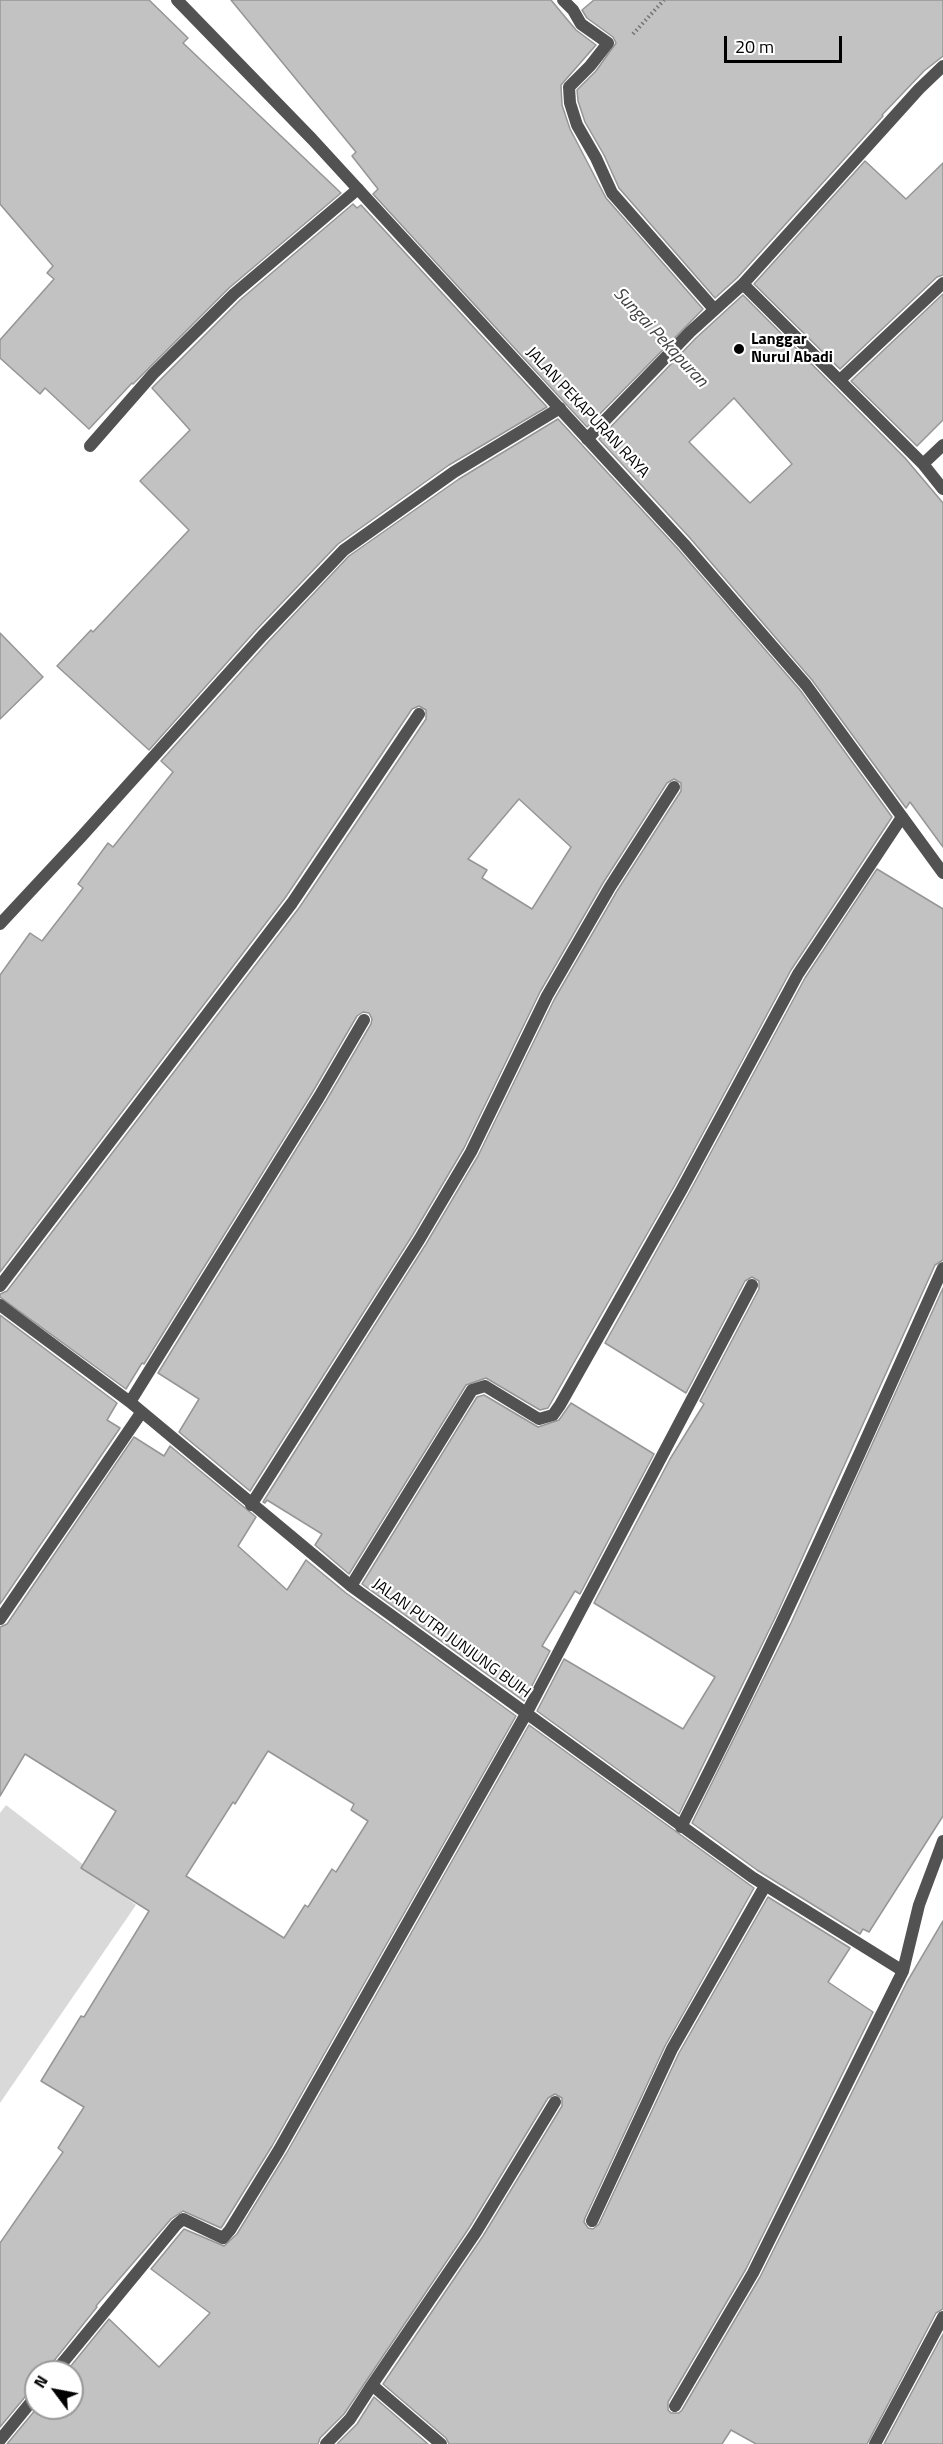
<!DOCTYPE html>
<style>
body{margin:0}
#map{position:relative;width:943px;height:2444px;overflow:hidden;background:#fff;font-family:"Titillium Web",sans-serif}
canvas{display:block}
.north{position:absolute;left:24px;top:2360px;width:60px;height:60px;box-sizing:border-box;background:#fff;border:2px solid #999;border-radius:50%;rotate:302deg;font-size:16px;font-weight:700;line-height:24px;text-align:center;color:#000}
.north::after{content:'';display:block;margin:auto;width:21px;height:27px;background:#000;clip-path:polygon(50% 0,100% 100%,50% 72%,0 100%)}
.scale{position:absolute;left:724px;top:36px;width:118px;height:27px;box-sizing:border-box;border:3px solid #000;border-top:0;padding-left:8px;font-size:18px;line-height:21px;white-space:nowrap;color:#000;-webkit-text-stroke:4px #fff;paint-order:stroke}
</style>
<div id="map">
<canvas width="943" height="2444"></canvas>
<div class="north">N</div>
<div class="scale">20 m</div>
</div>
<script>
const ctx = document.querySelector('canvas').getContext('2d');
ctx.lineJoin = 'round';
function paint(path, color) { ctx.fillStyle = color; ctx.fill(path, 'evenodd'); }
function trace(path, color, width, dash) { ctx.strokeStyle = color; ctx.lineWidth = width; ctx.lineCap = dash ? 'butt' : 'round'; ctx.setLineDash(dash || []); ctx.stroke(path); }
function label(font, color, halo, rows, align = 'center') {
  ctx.font = font + ' "Titillium Web",sans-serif'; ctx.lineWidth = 4.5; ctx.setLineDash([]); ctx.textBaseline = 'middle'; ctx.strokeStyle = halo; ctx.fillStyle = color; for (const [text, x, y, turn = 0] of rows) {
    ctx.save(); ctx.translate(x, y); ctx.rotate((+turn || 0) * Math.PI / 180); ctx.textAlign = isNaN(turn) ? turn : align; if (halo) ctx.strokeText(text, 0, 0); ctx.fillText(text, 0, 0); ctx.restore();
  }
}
paint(new Path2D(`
 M6 1805 136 1905 0 2103V1813Z`), '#d9d9d9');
const building = new Path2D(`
 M0 0H149L188 38 183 43 341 193 229 288 133 384 132 383 89 429 45 388 40 394 0 358V340L54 279 47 273 53 266 0 204Z
 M231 0H551L576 30 596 45 561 85 562 105 570 129 606 198 703 309 587 427 373 194 378 189 352 156 356 152Z
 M594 0H943V56L924 71 882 115 883 116 737 278 715 298 619 188 604 155 585 122 578 101 577 90 596 71 616 43 613 37 587 18 582 10Z
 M865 161 906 199 943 163V275L937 277 840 369 754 284Z
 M353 204 357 208 361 205 547 407 449 465 338 544 256 630 149 750 57 666 91 630 93 632 189 530 140 481 190 430 152 388 240 300Z
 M943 294V420L917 446 851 381Z
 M743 295 905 458 943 503V847L910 802 906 808 812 680 690 538 599 439 696 338ZM734 398 792 464 750 503 689 442Z
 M558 419 678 549 800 690 892 817 791 970 675 1185 548 1408 540 1410 486 1378 466 1385 349 1574 315 1545 322 1534 267 1500 265 1503 263 1502 426 1244 478 1156 554 1000 617 891 681 791V783L674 779 667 783 603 883 540 992 464 1148 412 1236 250 1491 179 1432 199 1399 158 1373 326 1101 371 1024 372 1019 369 1013 363 1012 357 1016 312 1093 144 1364 142 1363 126 1389 0 1297V1294L7 1291 299 908 426 719V710L419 706 412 709 285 898 0 1272V975L30 933 42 941 83 888 78 884 108 843 113 847 173 772 161 761 268 642 349 556 459 479ZM519 799 571 847 532 909 482 878 487 870 468 859Z
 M0 633 43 677 0 719Z
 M877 869 943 909V1260L935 1265 776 1616 679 1814 537 1711 564 1659 683 1729 715 1677 594 1603 670 1459 704 1404 700 1401 759 1289V1281L752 1277 745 1281 686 1393 605 1343 689 1193 805 978Z
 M943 1288V1816L869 1932 863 1929 860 1934 757 1870 692 1823 791 1623Z
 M0 1315 117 1403 107 1420 120 1428 0 1604Z
 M484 1395 538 1427 559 1420 571 1403 654 1454 580 1594 575 1591 542 1646 550 1651 524 1701 362 1584 477 1397Z
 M134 1437 164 1456 170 1446 256 1517 238 1546 287 1590 306 1560 346 1593 516 1716 272 2146 223 2225 221 2228 183 2211 171 2219 96 2306 97 2307 49 2367 47 2372H36V2388L30 2391 0 2427V2243L63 2152 58 2148 84 2107 41 2081 81 2016 84 2017 149 1911 81 1868 116 1811 25 1754 0 1796V1627L7 1624ZM268 1751 354 1804 351 1810 368 1821 336 1872 332 1869 308 1907 305 1905 284 1938 186 1876 233 1802 235 1804Z
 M529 1725 754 1888 665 2046 585 2218 584 2222 588 2228 593 2229 599 2224 679 2053 768 1897 850 1948 828 1982 873 2012 746 2269 668 2402V2410L671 2413H679L682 2410 760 2277 907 1982 943 1921V2309L936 2313 867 2444H756L731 2430 722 2444H449L446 2438 383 2384 483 2236 562 2106V2098L555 2094 548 2098 469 2228 344 2414 320 2438 318 2444H7L37 2408H72V2372H66L109 2319 159 2367 210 2313 151 2269 184 2229 224 2246 237 2234 286 2154Z
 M943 2334V2444H884Z
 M374 2397 428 2444H337L357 2424Z`);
paint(building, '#c2c2c2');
trace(building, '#969696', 1.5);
trace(new Path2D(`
 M633 34 664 0`), '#747474', 4, [1.5, 3]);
trace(new Path2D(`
 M563 0 573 10 581 24 608 43 590 66 569 87 570 103 577 125 596 158 612 193 714 309
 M743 284 923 464 943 489
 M840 380 943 283
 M587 439 690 332 743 284 919 89 943 66
 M90 446 153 374 234 294 358 189
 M923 464 943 445
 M0 924 82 836 262 636 344 550 454 472 560 408
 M0 1286 292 903 419 714
 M0 1305 130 1402 351 1586 752 1877 903 1971
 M130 1402 319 1097 364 1020
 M251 1505 419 1240 471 1152 547 996 610 887 674 787
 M351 1586 472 1390 485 1386 539 1419 553 1415 560 1405 682 1189 798 974 902 817
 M0 1619 141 1413
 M681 1827C775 1644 859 1456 943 1268
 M592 2221 672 2049 765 1886
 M55 2372 176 2225 183 2219 223 2238 230 2230 279 2150 526 1714 752 1285
 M675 2406 753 2273 903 1971 919 1905 943 1841
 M0 2440 36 2396
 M326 2444 350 2419 372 2385
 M441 2444 372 2385 476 2232 555 2102
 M875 2444 943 2317`), '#525252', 12);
trace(new Path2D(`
 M177 0 312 139 684 544 806 685 943 873`), '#525252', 12);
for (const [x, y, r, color] of [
 [739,349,6,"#000"]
]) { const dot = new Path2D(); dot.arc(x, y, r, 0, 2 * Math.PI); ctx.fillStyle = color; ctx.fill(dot); trace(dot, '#fff', 2); }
label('bold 16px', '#000', '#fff', [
 ["Langgar",751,340],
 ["Nurul Abadi",751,358]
], 'left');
label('16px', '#000', '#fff', [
 ["JALAN PEKAPURAN RAYA",587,413,47],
 ["JALAN PUTRI JUNJUNG BUIH",451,1639,36]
]);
label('italic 18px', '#414141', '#fff', [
 ["Sungai Pekapuran",660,338,47]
]);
</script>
